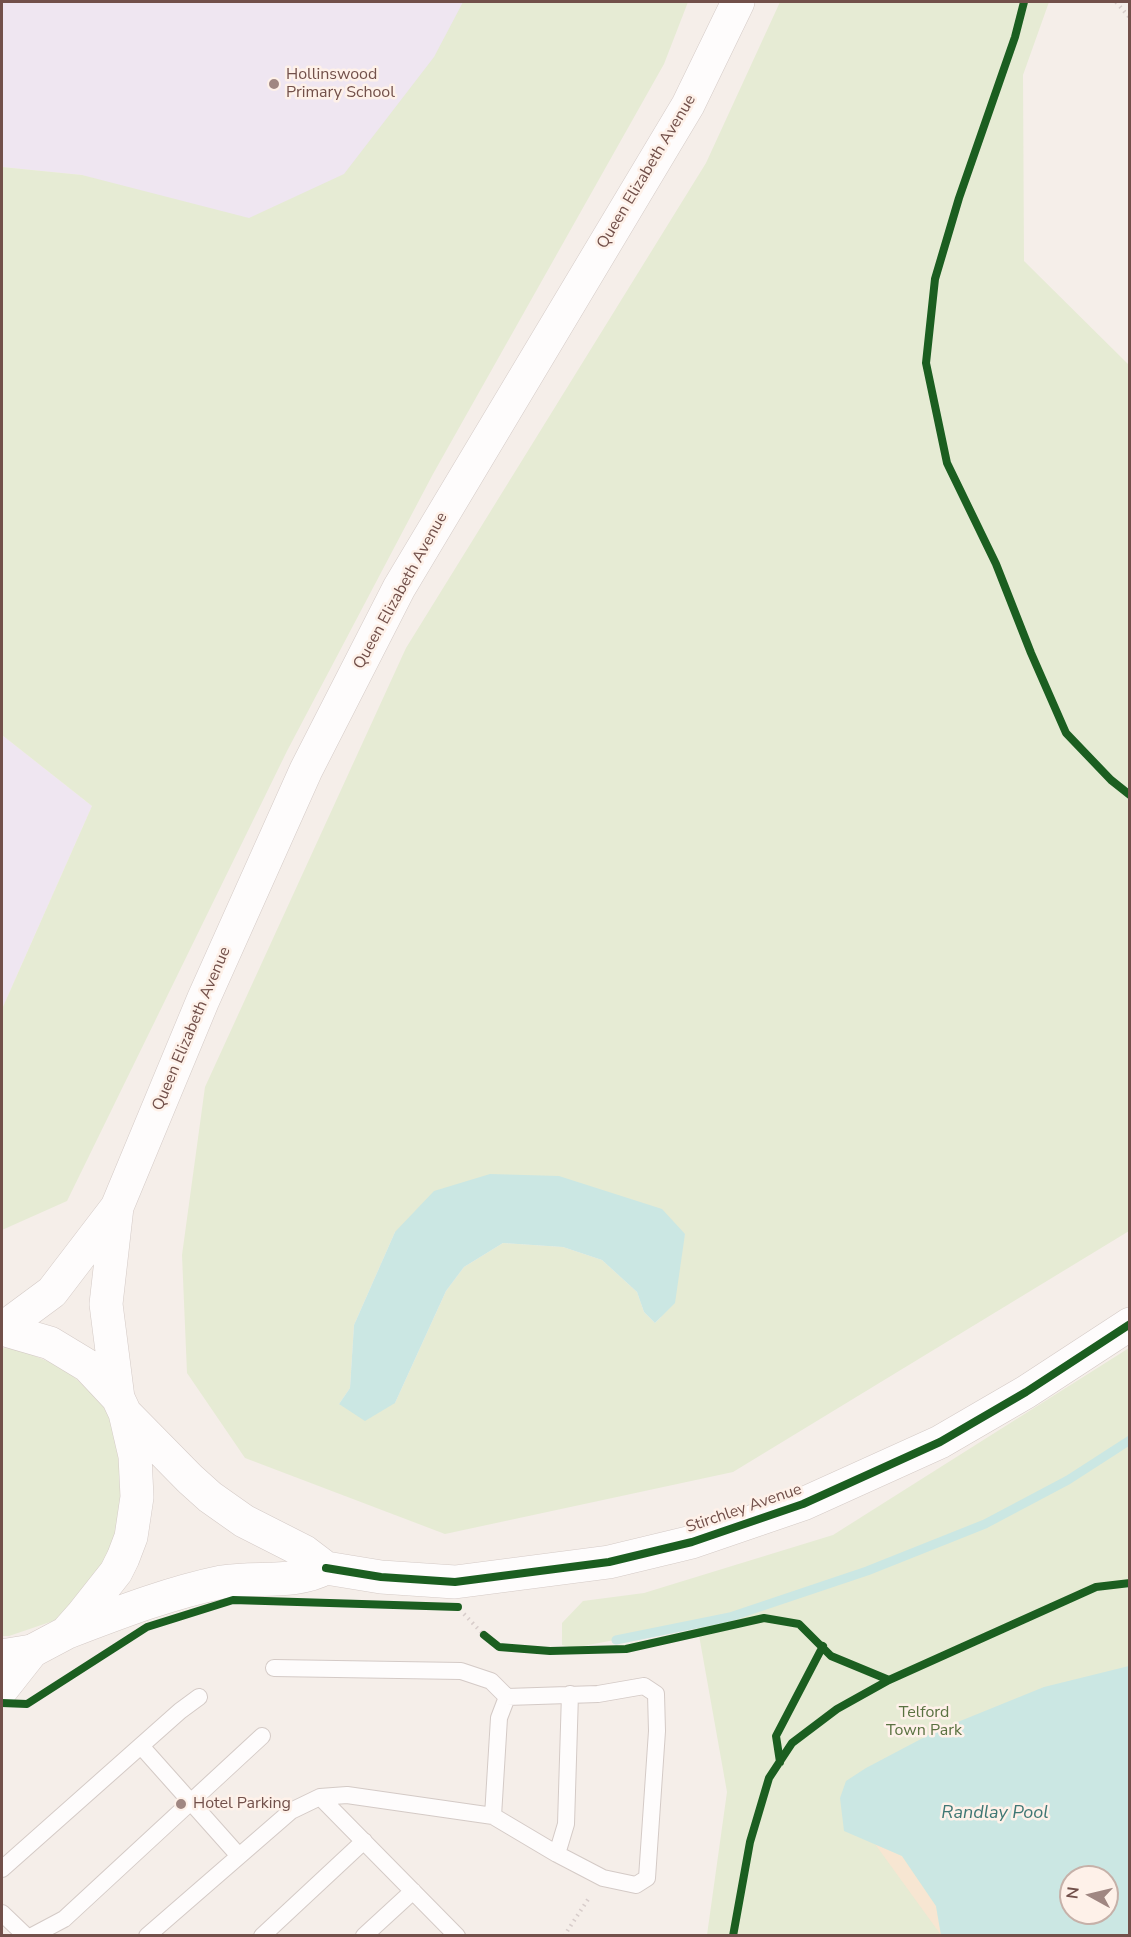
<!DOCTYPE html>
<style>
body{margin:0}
#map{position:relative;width:1131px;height:1937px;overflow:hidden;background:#f5eee9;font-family:"Nunito Sans",sans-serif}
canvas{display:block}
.frame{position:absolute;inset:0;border:3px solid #72504a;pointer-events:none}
.north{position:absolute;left:1059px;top:1865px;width:60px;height:60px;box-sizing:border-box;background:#fef1e9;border:2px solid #c6b1a9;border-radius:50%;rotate:278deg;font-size:16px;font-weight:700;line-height:24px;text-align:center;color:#72504a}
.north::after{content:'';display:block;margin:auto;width:21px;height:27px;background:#a08782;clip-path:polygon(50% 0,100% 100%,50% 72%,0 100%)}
</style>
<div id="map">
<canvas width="1131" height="1937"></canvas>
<div class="frame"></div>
<div class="north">N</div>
</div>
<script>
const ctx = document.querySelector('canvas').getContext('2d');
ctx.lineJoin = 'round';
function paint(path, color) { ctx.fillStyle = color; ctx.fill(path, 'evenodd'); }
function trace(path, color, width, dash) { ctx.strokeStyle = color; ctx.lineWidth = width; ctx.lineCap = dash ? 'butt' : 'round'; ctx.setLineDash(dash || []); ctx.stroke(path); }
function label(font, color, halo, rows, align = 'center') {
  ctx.font = font + ' "Nunito Sans",sans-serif'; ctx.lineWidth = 5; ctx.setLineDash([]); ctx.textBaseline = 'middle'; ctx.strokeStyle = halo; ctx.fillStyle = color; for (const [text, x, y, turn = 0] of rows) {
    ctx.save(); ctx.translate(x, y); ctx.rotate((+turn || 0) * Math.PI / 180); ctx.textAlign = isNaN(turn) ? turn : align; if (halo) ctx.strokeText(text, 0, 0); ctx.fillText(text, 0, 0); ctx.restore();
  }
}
paint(new Path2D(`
 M2 2H598L375 272 82 175 2 167Z
 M2 735 92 806 2 1009Z`), '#efe6f1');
paint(new Path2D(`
 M463 2H688L664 64 433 474 287 751 67 1201 2 1230V1009L92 806 2 735V167L82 175 249 218 344 174 434 57Z
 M780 2H1049L1023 75 1024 261 1129 365V1231L733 1472 445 1534 245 1458 187 1373 182 1255 205 1087 406 648 706 163ZM395 1232 685 1234 661 1317 655 1323 644 1312 637 1292 602 1260 563 1247 503 1243 464 1267 446 1291 395 1403 339 1404 350 1388 354 1325Z
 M2 1348 18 1349 64 1368 102 1402 125 1446 122 1546 56 1620 9 1636H2Z
 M1129 1348V1935H707L727 1792 697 1624 573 1648 562 1645V1623L583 1601 644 1593 833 1535ZM1071 1877H1107V1913H1071Z`), '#e6ebd4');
paint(new Path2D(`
 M875 1844 902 1856 936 1906 941 1935Z`), '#f7e6d2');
paint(new Path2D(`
 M490 1174 559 1176 662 1209 685 1234 675 1303 655 1323 644 1312 637 1292 602 1260 563 1247 503 1243 464 1267 446 1291 395 1403 365 1421 339 1404 350 1388 354 1325 395 1232 434 1191Z
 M1129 1666V1935H941L936 1906 902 1856 844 1831 840 1798 846 1781 866 1768 938 1730 1044 1687ZM1071 1877H1107V1913H1071Z`), '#cbe7e3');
trace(new Path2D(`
 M616 1640 730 1617 867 1571 985 1524 1068 1480 1130 1440`), '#cbe7e3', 9);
const service = new Path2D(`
 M141 1746 239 1856
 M320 1797 457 1936
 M493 1816 499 1718 507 1697
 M557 1854 566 1824 570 1694
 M2 1869 180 1711 199 1697
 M2 1913 26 1936
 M32 1936 64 1919 262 1736
 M147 1936 291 1811 320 1797 347 1795 493 1816 557 1854 603 1878 636 1885 647 1878 657 1731 656 1694 644 1686 598 1694 507 1697 491 1681 461 1671 274 1668
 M262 1936 364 1841
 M364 1936 413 1891`);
const minor = new Path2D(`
 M2 1689 32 1651`);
const tertiary = new Path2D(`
 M117 1207 106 1304 118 1398
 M2 1329 52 1292 117 1207 203 1000 306 770 399 588 688 105 738 2
 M2 1329 50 1343 88 1366 118 1398 125 1413 135 1456 137 1497 131 1537 123 1558 116 1572 82 1615 66 1633 32 1651 2 1656
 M125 1413 190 1479 210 1497 244 1521 305 1552 326 1568 381 1577 455 1582 609 1562 692 1542 803 1504 940 1442 1026 1392 1130 1324
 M68 1632C118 1613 169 1593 222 1582 257 1576 294 1585 326 1568`);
trace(service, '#d4cac6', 18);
trace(minor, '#d4cac6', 34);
trace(tertiary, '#d4cac6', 34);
trace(new Path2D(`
 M1116 2 1130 18
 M464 1614 484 1635
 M564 1936 589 1898`), '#d7ccca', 4, [1.5, 4.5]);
trace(service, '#fefcfc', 16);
trace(minor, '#fefcfc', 33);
trace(tertiary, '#fefcfc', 33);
trace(new Path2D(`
 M1024 2 1015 37 959 198 935 279 926 363 947 463 996 564 1031 653 1066 733 1111 780 1130 795
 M326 1568 381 1577 455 1582 609 1562 692 1542 803 1504 940 1442 1026 1392 1130 1324
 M484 1635 499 1647 550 1651 626 1649 764 1618 799 1624 831 1656 889 1680
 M2 1703 27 1704 147 1627 233 1600 458 1607
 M780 1762 776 1736 823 1646
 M733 1936 750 1842 769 1778 792 1743 837 1709 889 1680 1096 1587 1130 1583`), '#1b5e20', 8);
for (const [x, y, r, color] of [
 [274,84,6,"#a08782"],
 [181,1804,6,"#a08782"]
]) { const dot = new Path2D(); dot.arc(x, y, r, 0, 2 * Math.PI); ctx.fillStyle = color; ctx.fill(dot); trace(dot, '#fef1e9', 2); }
label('16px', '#72504a', '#fef1e9', [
 ["Hollinswood",286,75],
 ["Primary School",286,93],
 ["Hotel Parking",193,1804]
], 'left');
label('16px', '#72504a', '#fef1e9', [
 ["Queen Elizabeth Avenue",647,172,-59],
 ["Queen Elizabeth Avenue",401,591,-61],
 ["Queen Elizabeth Avenue",192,1029,-67],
 ["Stirchley Avenue",744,1509,-19]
]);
label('16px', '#5a7241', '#fef1e9', [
 ["Telford",924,1713],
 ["Town Park",924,1731]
]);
label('italic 18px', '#3f7774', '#fef1e9', [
 ["Randlay Pool",995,1814]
]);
</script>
